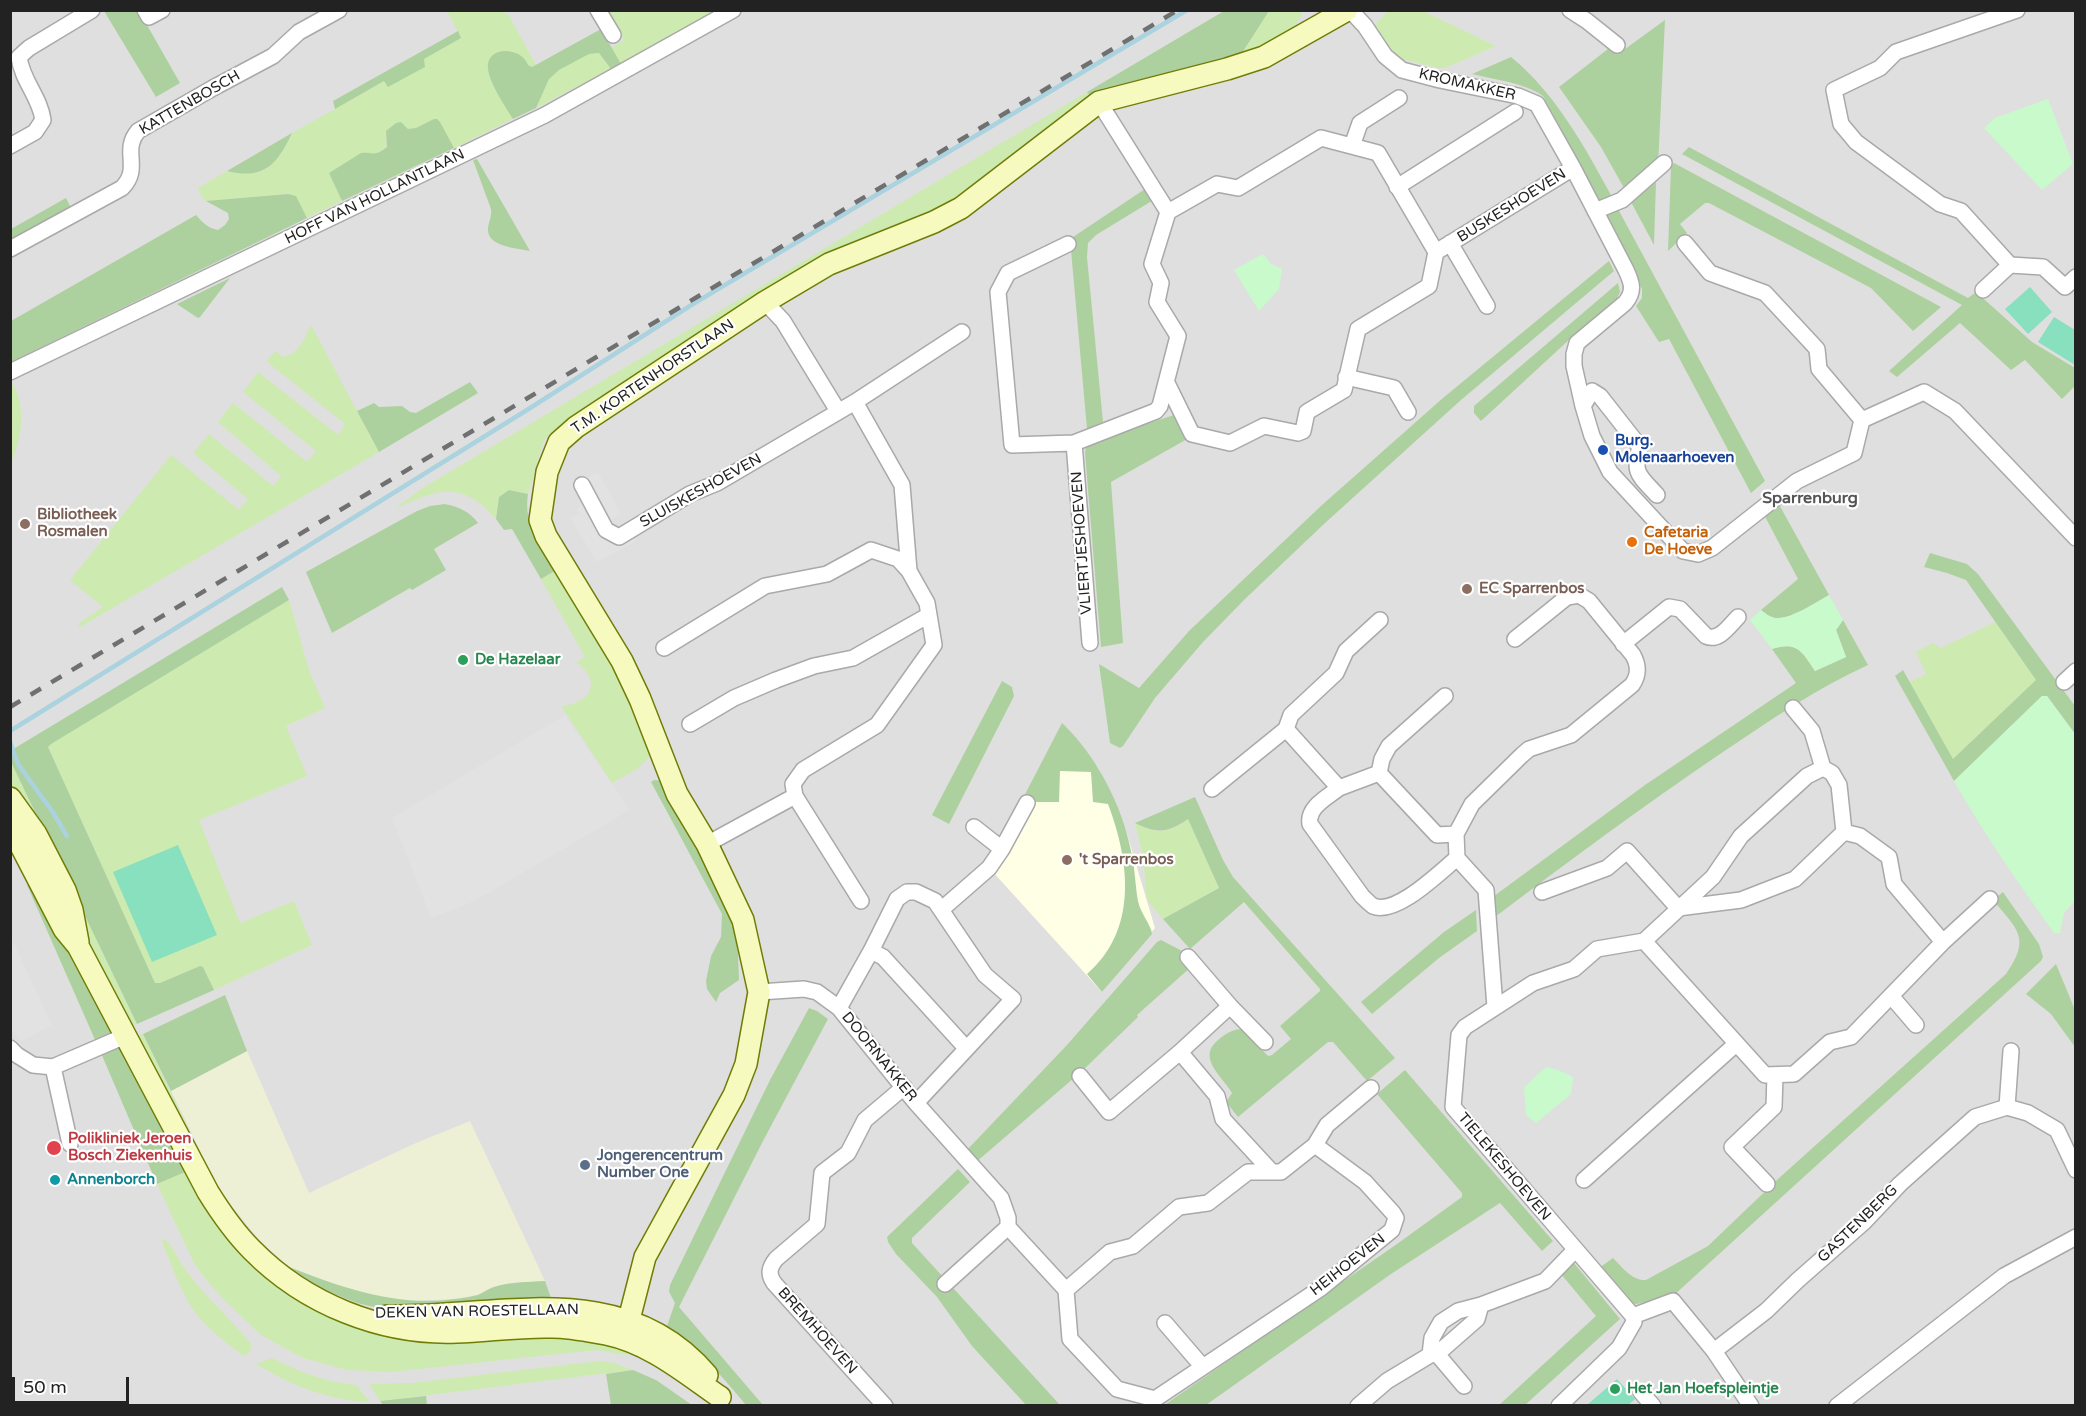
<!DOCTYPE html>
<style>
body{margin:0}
#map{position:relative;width:2086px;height:1416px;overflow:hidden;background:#f2efe9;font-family:"Varela Round",sans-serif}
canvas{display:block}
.frame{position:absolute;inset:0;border:12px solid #222;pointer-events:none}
.scale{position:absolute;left:12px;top:1377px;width:117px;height:27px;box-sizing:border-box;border:3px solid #222;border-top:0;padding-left:8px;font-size:18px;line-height:21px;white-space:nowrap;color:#222;-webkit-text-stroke:4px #fff;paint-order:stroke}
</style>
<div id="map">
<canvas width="2086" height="1416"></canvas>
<div class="frame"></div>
<div class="scale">50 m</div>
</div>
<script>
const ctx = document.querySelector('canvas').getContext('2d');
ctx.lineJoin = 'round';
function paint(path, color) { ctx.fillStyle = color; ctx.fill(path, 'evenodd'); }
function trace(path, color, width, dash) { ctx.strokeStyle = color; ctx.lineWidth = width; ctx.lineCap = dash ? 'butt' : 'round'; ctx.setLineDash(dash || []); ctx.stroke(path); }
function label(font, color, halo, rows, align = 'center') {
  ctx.font = font + ' "Varela Round",sans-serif'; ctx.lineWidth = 4.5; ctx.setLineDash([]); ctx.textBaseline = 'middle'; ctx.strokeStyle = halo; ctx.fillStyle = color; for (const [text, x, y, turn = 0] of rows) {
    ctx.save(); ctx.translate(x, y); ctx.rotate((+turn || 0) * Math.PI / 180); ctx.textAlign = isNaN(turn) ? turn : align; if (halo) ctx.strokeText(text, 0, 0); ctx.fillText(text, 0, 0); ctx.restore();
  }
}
paint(new Path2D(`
 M11 11H2075V1405H11Z`), '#e0dfdf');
paint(new Path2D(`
 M1065 731 1098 768 1111 793 1127 834 1155 928 1102 992 992 871Z`), '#ffffe5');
paint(new Path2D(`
 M247 1051 309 1193 416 1143 470 1121 545 1281 510 1283 493 1287 477 1295 455 1299 416 1301 384 1298 339 1286 289 1267 260 1241 220 1192 171 1091Z`), '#eef0d5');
paint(new Path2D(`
 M447 11H500L508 14 536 65 532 67 528 65 510 51 493 55 488 68 490 77 513 119 454 148 437 119 416 128 408 129 401 122 386 137 387 147 382 151 329 173 342 201 307 218 296 197 289 194 206 201 202 198 198 188 227 171C265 180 277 165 292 133L461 38Z
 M607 11H714L621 64 611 48 624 40Z
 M1269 11H1302C1301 30 1258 51 1240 56Z
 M1388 11H1423L1496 46 1445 68H1438L1402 59 1392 52 1373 27Z
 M595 52 599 53 611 69 536 108C540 99 544 86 550 78 560 67 581 55 595 52Z
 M1087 92 1090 96 958 198 908 221 837 248 557 429 544 440 528 494 509 490 499 497 496 519C461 479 437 490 394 509L426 486Z
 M311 325 379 452 80 627 78 624 103 607 70 580 171 455 239 510 248 499 193 453 209 434 273 486 281 476 218 422 233 403 307 462 316 451 243 392 258 372 338 435 345 424 266 361 276 351 282 357C299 354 304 339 311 325Z
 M13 384C26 408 22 439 11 463L10 386Z
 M558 569 629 689 652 755 637 769 612 783 561 706C591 704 603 681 576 662L585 657 541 579Z
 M289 600 309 670 325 708 286 726 307 776 199 820 240 923 294 901 312 945 214 990 203 967 200 966 160 983H155L48 747 50 744Z
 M1995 622 2036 680 1953 759 1909 682 1926 674 1916 652 1933 643 1941 648Z
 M11 762 137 1024 132 1026 11 790Z
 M1188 819 1219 888 1163 919 1147 900 1143 857 1135 823C1156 834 1169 834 1188 819Z
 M143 1034 211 1176 137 1037Z
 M185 1172C199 1199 216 1226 236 1248 276 1293 344 1335 405 1337 454 1338 503 1330 551 1331 574 1332 608 1343 632 1347L626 1355 596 1350 391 1372 347 1370 303 1358 261 1335 222 1298 204 1277 194 1263 157 1184Z
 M162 1238C172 1243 175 1254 181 1263 201 1294 229 1316 251 1344L250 1352 244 1356C225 1342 206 1328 193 1309 180 1291 172 1265 163 1245Z
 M272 1358C300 1372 325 1382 356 1385L370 1402C327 1400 293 1386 256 1364Z
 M599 1361 614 1363 633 1370 380 1401 369 1384 412 1383Z`), '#cdebb0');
paint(new Path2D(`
 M104 11H139L180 83 156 97Z
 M1224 11H1269L1240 56 1121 84 1102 89 1090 96 1087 92Z
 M1665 20 1658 166 1629 187 1624 188 1601 147 1559 87 1617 42 1625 49Z
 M601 29 621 64 611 69 599 53 589 54 559 70 549 79 536 108 513 119C505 106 489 83 488 68 486 46 521 46 528 65L532 67Z
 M458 31 461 38 424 59 425 67 388 87 384 81 335 109 333 101Z
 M1511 57C1556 94 1585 147 1612 197L1600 201 1543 96C1523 82 1495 80 1472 74Z
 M434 119H437L440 122 454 148 342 201 329 173 361 153C373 152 375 157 387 147L386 131 396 123 401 122 408 129 416 128Z
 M292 133C277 165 264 180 227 171Z
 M1689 147 1968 298 1976 292 2032 342 2075 368V386L2062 399 2025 360 2011 370 1960 323 1897 377 1889 371 1962 305 1682 154Z
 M477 159 530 251C517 248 486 247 488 228 489 221 492 216 491 209L473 160Z
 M1674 163 1941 307 1913 331 1871 288 1709 203H1705L1680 224 1687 233 1668 251 1671 166Z
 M1656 182 1654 245 1631 202Z
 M1148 187 1155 199 1096 235 1088 243 1087 257 1103 422 1087 429 1070 239Z
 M288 194 296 196 307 218 11 362V321L196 215C203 223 208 228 218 230L225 225 229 219 228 213 206 201Z
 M66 198 71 208 11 242V229Z
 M1618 209 1765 481 1751 493 1669 339 1659 342 1636 306 1642 298V289L1607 219V214Z
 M1609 261 1614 271 1461 400 1325 523 1245 599 1203 642 1155 698 1123 746 1120 748 1110 743 1099 664 1139 688 1189 631 1322 505 1443 398Z
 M230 278 200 317 198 318 177 304Z
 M1618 283 1620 292 1615 302 1584 326 1481 421 1474 413V406Z
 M470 382 478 393 379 452 357 411 374 403 379 407 402 406 410 412 416 413Z
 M1174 415 1189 438 1111 482 1123 643 1101 647 1085 453 1086 446 1116 434Z
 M509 490 528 494C523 526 541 543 558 569L541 579 512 529 504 530 496 519 499 497Z
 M1776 499 1829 595C1817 602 1792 618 1779 618 1772 619 1766 614 1761 610L1798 579 1761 509Z
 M445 504C459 507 469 511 478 523L434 549 446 570 412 590 410 588 332 633 306 572 417 511 430 506Z
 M1930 553 1967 564 1978 574 2075 706V734L2047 696H2042L1954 781 1895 676 1903 670 1953 759 2036 680 1966 580 1947 573 1924 567Z
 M282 587 289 600 51 744 48 747 155 983H160L200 966 203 967 214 990 137 1024 11 762 10 751Z
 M1843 620 1868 665C1815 689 1768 722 1720 754 1642 807 1566 863 1491 920L1490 899 1645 785 1796 683 1772 649C1797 641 1802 651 1815 671L1846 657 1836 630Z
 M1002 681 1012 687 1014 696 949 824 932 815Z
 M1062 723C1096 755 1122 805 1131 851 1135 867 1135 884 1138 901 1140 913 1152 926 1152 934L1102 992 1087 974C1138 930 1130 862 1108 804L1093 802 1091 772 1060 771 1059 802H1021Z
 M654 780 665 781 737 927 739 980 720 993 716 1002 707 989 706 981 711 956 721 937 722 914 651 782Z
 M1195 797 1223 860 1233 877 1395 1058 1367 1081 1333 1042H1328L1238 1117 1226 1102 1232 1093C1223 1077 1196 1058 1218 1040 1227 1033 1232 1029 1243 1029L1268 1056 1272 1055 1291 1039 1280 1026 1320 991V989L1244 902 1190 949 1163 919 1219 888 1188 819C1168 833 1157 834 1135 823Z
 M34 882 113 1035 96 1042 27 885Z
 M2003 892 2039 944 2043 957 2041 961 1673 1296 1632 1305 1599 1268 1613 1258C1622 1267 1632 1281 1646 1280L1708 1246 1778 1179 2006 974C2031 938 2018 930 1993 900Z
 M1476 910 1477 931 1439 958 1372 1014 1361 1002 1444 932Z
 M1161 940 1186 953 1191 967 1137 1015 1138 1017 1082 1071 975 1163 966 1151 1067 1045 1157 942Z
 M2056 964 2075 1010V1047L2051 1014 2026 994Z
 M225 995 247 1051 171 1091 143 1034Z
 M809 1008 817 1011 828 1019 763 1141 679 1307 763 1405H746C722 1376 699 1349 666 1329L675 1303 669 1292 670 1285 770 1080Z
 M118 1045 185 1172 157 1184 101 1053Z
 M1405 1070 1553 1241 1542 1251 1500 1203 1391 1274 1206 1405 1163 1406 1397 1244 1462 1197V1193L1377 1094Z
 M958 1169 970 1182 912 1238V1243L1060 1405H1026L972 1346 937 1297 896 1254 888 1242 887 1237Z
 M1569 1257 1620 1319 1525 1405 1498 1406 1596 1316 1556 1268Z
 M289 1267C343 1288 396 1307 455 1299 462 1298 471 1297 478 1295 483 1293 488 1289 494 1287 510 1282 528 1282 545 1281L552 1301 415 1308H378L357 1303 320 1288Z
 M633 1370 656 1380 692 1405H611L606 1374Z
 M426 1396 427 1405H383L380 1401Z`), '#add19e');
paint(new Path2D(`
 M2048 99 2073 164 2042 190 1984 128 1995 118Z
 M1263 254 1271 264 1282 269 1279 289 1259 311 1234 270Z
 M1829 595 1843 620 1836 630 1846 657 1815 671C1802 651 1797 641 1772 649L1750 620 1761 610C1766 614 1772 619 1779 618 1792 618 1817 602 1829 595Z
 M2042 696H2047L2075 734V901L2064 913 2060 933H2054C2019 884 1984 834 1954 781Z
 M1546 1067 1558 1070 1573 1077 1571 1094 1536 1123 1526 1115 1524 1087Z`), '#c8facc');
paint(new Path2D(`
 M2030 287 2052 312 2028 334 2005 309Z
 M2054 317 2075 330V365L2038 342Z
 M178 845 217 935 152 962 113 872Z
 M1617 1379 1635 1399 1628 1405H1587Z`), '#88e0be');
paint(new Path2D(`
 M598 472 621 514 606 523 607 528 629 525 636 541 597 562 570 518 580 513 577 510 583 499 575 486Z
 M565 715 630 810 473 902 431 918 392 818Z
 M11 937 52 1025 21 1041 11 1029Z`), '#e2e2e2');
trace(new Path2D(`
 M10 731 527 410 693 304 1187 10
 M10 742 18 764 52 811 67 836`), '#aad3df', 4.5);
const street = new Path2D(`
 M145 10 149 17 162 10
 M598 10 613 35
 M1350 10 1365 26 1385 56 1402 70 1440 80 1518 96 1537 104 1573 168 1626 270C1632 283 1635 291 1625 303L1577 343 1574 354V366L1583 406 1592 436 1610 472 1683 551 1698 554 1712 548 1797 481 1854 453 1862 420 1924 392 1955 411 2076 538
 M1570 10 1587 21 1617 45
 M2017 10 1896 52 1880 68 1834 90 1841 124 1856 142 1940 204 1961 211 2010 265 2043 267 2065 287 2076 277
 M1099 102 1168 212
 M10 146 35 132 43 120C40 97 22 81 19 57L29 48 92 10
 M1352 146 1360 123 1399 98
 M1397 187 1515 112
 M1595 211 1622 200 1664 163
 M1450 243 1487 306
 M1685 243 1710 273 1765 293 1817 349 1819 369 1862 420
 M1068 244 1008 273 998 292 1012 445 1074 443
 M10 249 122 188C142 168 121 151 138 131L213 88 273 56 299 32 339 10
 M1436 252 1573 168
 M1983 290 2010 265
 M765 302 783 321 838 411
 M10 372 545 115 733 10
 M1346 377 1394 388 1408 412
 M855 402 902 485 909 571
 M1583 406 1592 391 1600 396 1640 447C1632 474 1640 476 1657 495
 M582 485 606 530 619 537 690 494 717 483 855 402 962 332
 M1090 643 1074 443 1156 411 1160 406 1178 336 1157 302 1161 283 1152 264 1168 212 1217 184 1238 188 1321 138 1378 153 1436 252 1429 286 1358 329 1344 390 1307 412 1303 431 1298 433 1264 426 1230 443 1192 434 1167 383
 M1623 644 1669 607 1680 609 1706 636C1719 642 1729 626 1738 617
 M664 648 765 586 827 574 871 550 898 559 909 571 927 603 934 645 877 725 803 770 793 784 795 796 861 901
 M2064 682 2076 671
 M1793 708 1812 731 1823 768
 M690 724 734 698 776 680 814 666 853 658 929 615
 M1286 729 1339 788 1379 773 1437 835 1456 834
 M1379 773 1382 759 1389 746 1445 696
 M1339 788C1328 797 1307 807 1310 824L1362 896C1365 899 1370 904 1373 906 1396 916 1440 872 1457 858L1456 834 1472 804 1522 755 1529 749 1571 735 1632 685C1639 675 1639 666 1633 655L1589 601 1579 595 1567 597 1515 639
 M1212 789 1286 729 1291 715 1336 673 1346 651 1380 620
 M974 827 1002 849
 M1844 832 1860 836 1889 857 1894 884 1943 942
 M707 844 795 796
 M1457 858 1486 890 1495 1007
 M1542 892 1607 868 1627 851 1678 908 1741 900 1795 879 1844 832 1839 785 1832 773 1823 768 1807 776 1741 836 1713 877 1644 941 1597 949 1574 969 1533 983 1465 1027 1459 1035 1453 1107 1633 1316
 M942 909 989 868 1002 849 1027 803
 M1644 941 1765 1075 1794 1074 1830 1042 1851 1037 1943 942 1990 899
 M871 951 883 957 966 1048
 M759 992 804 989 817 992 839 1008 916 1103 1001 1198 1008 1218V1227L1066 1290 1070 1339 1117 1389 1155 1399 1321 1288 1392 1230 1396 1218 1393 1213 1365 1182 1315 1145
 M1892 997 1916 1025
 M1230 1006 1265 1042
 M839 1008 871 951 897 899 907 892H916L935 901 985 975 1013 999 916 1103
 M10 1048 17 1055 33 1065 53 1067 125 1036
 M1180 1052 1217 1096 1223 1119 1272 1172
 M53 1067 70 1144
 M1080 1076 1109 1112 1180 1052 1230 1006 1188 957
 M2007 1107 2011 1051
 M1584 1180 1736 1044
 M1767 1184 1732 1147 1774 1107 1775 1075
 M945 1284 1008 1227
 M1066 1290 1110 1252 1133 1246 1179 1207 1208 1203 1248 1172H1281L1315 1145 1327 1125 1371 1088
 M1633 1316 1673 1301 1714 1351 1751 1406
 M1165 1323 1202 1366
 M1714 1351 1766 1311 1798 1280 1864 1222 1900 1184 1975 1117 2007 1107 2028 1113 2057 1130 2076 1170
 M1437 1354 1464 1386
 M1430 1355 1432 1338 1441 1322 1458 1311 1481 1305 1545 1281 1575 1250
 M1641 1392 1653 1406
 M885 1406 774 1283C768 1274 769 1268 776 1259L817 1224 822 1173 848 1153 865 1120 904 1087
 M1358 1406 1387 1381 1430 1355 1437 1354 1477 1319 1481 1305
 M1559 1406 1619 1348 1634 1322 1633 1316
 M1837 1406 2004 1276 2076 1237`);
const secondary = new Path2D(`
 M10 798 36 834 65 890 72 910 78 942
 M10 825 64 929 78 946 208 1192C221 1213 235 1233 252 1250 305 1304 382 1335 457 1332 488 1331 520 1326 552 1327 570 1327 589 1331 606 1334 650 1343 685 1373 720 1397
 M387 1316C498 1318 624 1276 707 1375
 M624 1339 645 1257 734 1095 746 1064 759 992 743 920 707 844 677 794 640 699 622 661 546 536 540 520 547 472 559 442 576 427 765 302 829 264 934 222 961 208 1099 102 1227 69 1264 57 1347 10`);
trace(street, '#a9a9a9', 18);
trace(secondary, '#707d05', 24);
trace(street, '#fff', 15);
trace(secondary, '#f7fabf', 21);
trace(new Path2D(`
 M10 707 1178 10`), '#707070', 4.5, [12, 12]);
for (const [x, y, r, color] of [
 [1603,450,6,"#1a4fb4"],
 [25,524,6,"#8d6e63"],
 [1632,542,6,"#e8710a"],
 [1467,589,6,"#8d6e63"],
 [463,660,6,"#2e9e5b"],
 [1067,860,6,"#8d6e63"],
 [54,1148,8,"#e0444e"],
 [585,1165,6,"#5c6f8a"],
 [55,1180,6,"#0f9aa8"],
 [1615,1389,6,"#2e9e5b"]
]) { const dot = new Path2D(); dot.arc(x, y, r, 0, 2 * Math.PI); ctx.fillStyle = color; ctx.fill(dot); trace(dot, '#fff', 2); }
label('15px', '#222', '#fff', [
 ["KROMAKKER",1467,85,13],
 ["KATTENBOSCH",190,103,-30],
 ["HOFF VAN HOLLANTLAAN",375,197,-26],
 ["BUSKESHOEVEN",1512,206,-32],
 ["T.M. KORTENHORSTLAAN",653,377,-34],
 ["SLUISKESHOEVEN",701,491,-29],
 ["VLIERTJESHOEVEN",1082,543,-94],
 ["DOORNAKKER",879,1057,51],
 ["TIELEKESHOEVEN",1504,1167,50],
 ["GASTENBERG",1858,1224,-44],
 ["HEIHOEVEN",1348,1265,-38],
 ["DEKEN VAN ROESTELLAAN",477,1312,-1],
 ["BREMHOEVEN",817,1331,48]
]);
label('bold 15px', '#164399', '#fff', [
 ["Burg.",1615,441],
 ["Molenaarhoeven",1615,458]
], 'left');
label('bold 15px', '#785e54', '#fff', [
 ["Bibliotheek",37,515],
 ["Rosmalen",37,532],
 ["EC Sparrenbos",1479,589],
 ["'t Sparrenbos",1079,860]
], 'left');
label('bold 15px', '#c56008', '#fff', [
 ["Cafetaria",1644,533],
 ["De Hoeve",1644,550]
], 'left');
label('bold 15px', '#27864d', '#fff', [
 ["De Hazelaar",475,660],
 ["Het Jan Hoefspleintje",1627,1389]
], 'left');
label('bold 15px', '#be3a42', '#fff', [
 ["Polikliniek Jeroen",68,1139],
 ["Bosch Ziekenhuis",68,1156]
], 'left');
label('bold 15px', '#4e5e75', '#fff', [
 ["Jongerencentrum",597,1156],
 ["Number One",597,1173]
], 'left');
label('bold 15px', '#0d838f', '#fff', [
 ["Annenborch",67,1180]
], 'left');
label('bold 16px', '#555', '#fff', [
 ["Sparrenburg",1810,499]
]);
</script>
